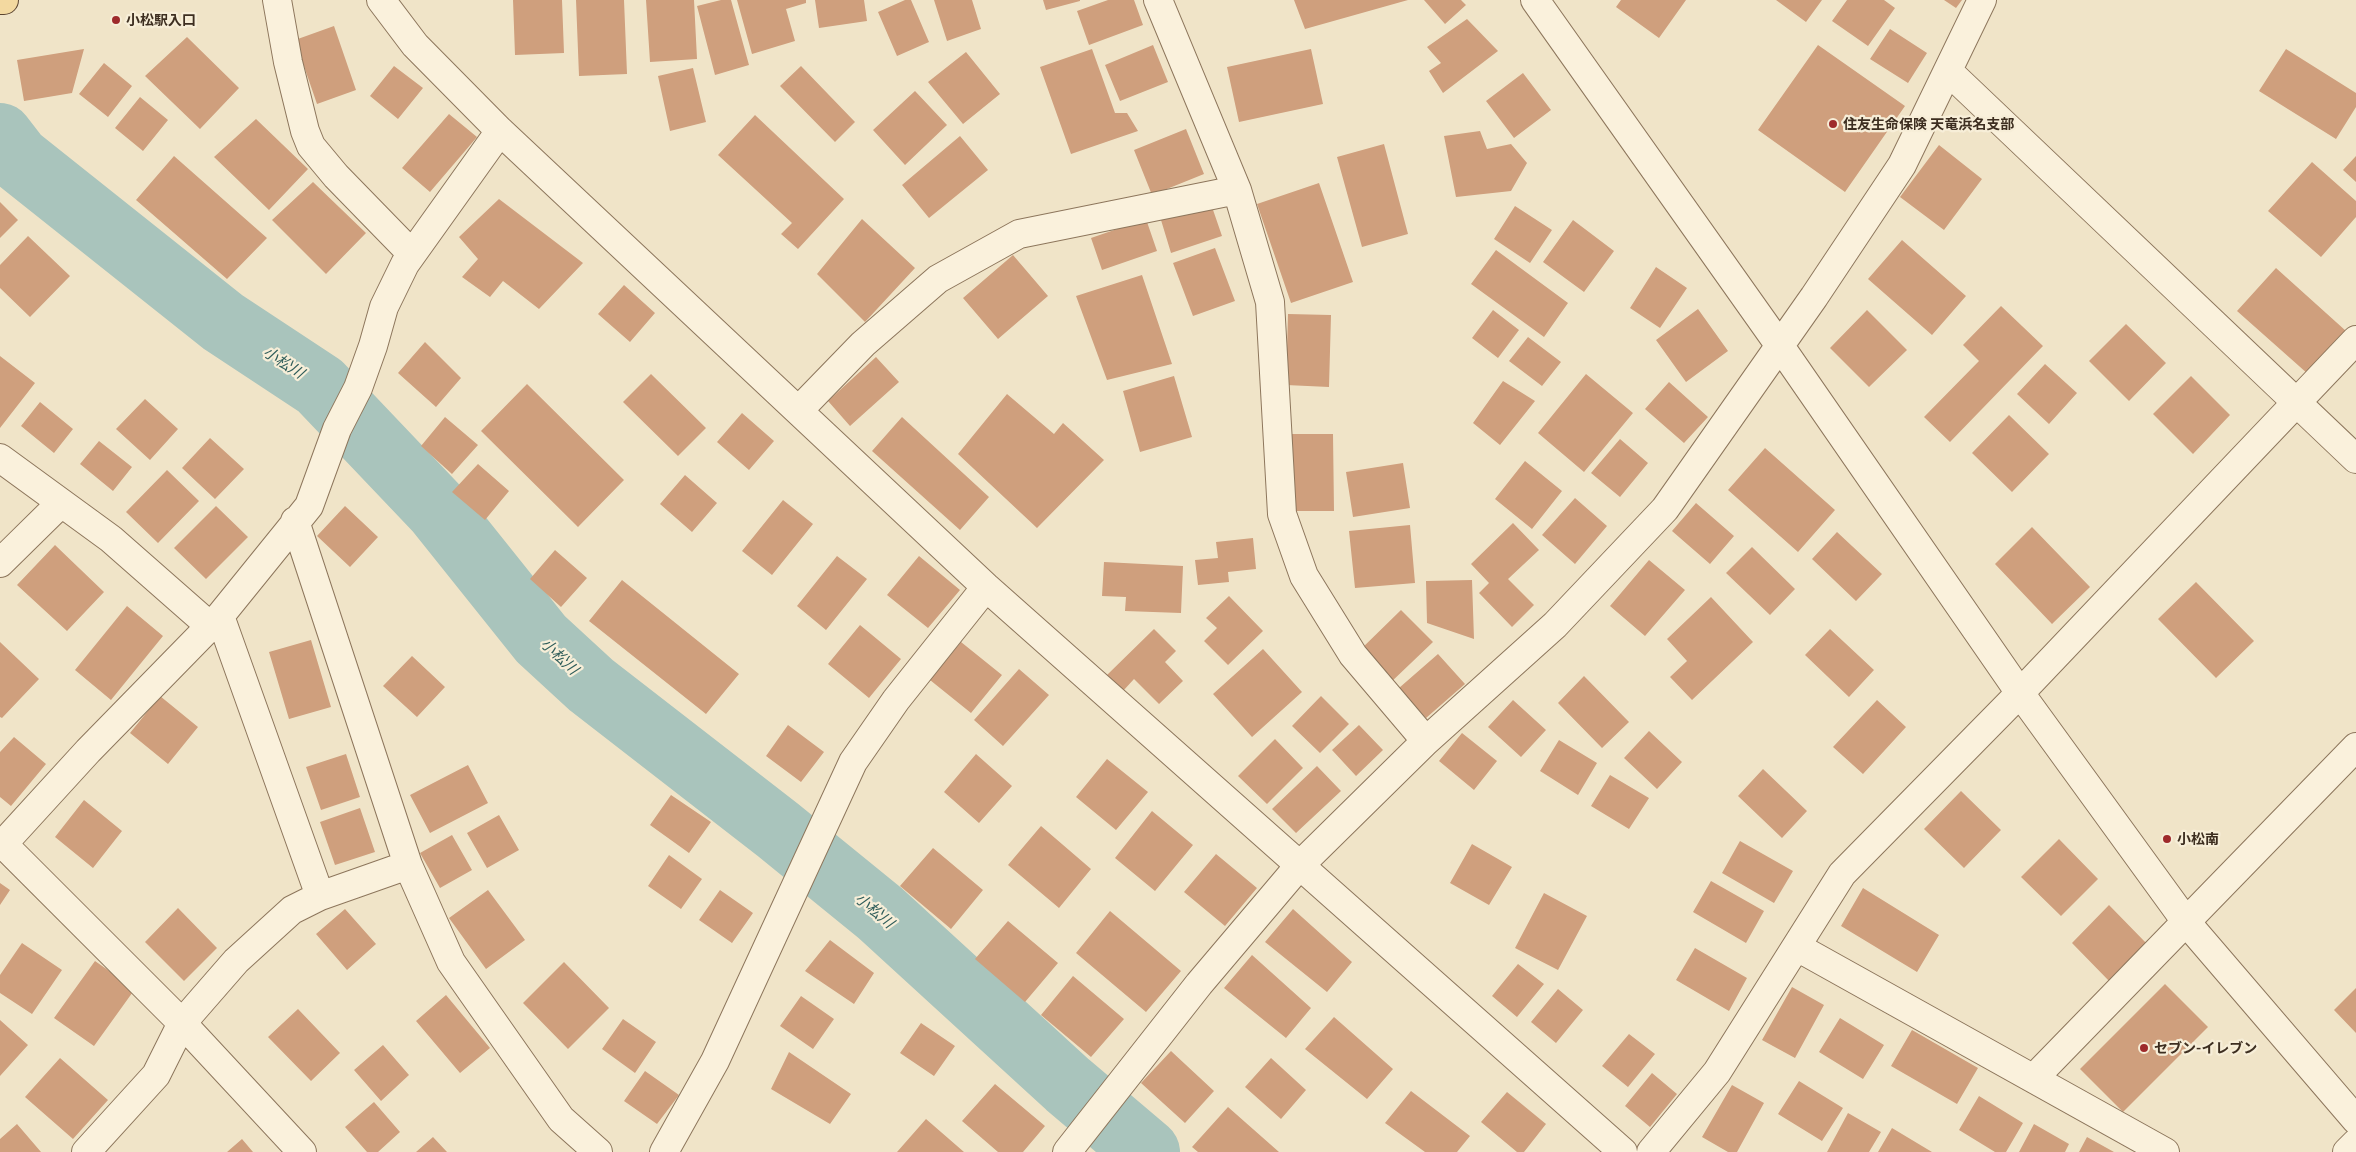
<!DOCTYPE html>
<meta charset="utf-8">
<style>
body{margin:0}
canvas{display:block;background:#f0e4c8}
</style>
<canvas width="2356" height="1152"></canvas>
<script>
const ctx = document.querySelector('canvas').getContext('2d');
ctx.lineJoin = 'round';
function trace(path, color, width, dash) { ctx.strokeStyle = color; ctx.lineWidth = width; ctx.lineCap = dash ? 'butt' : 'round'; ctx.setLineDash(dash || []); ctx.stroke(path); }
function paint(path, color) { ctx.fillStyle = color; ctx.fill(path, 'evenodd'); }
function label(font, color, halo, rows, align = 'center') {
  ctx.font = font + ' Georgia,"Noto Sans JP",serif'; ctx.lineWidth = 4.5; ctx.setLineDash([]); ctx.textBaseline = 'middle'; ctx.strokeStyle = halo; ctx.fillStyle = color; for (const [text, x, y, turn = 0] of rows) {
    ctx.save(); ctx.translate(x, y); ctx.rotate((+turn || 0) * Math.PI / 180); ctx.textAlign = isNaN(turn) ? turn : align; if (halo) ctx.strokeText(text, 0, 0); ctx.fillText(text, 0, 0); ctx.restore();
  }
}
trace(new Path2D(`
 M0 136 17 158 223 322 320 386 437 509 541 639 591 685 778 830 880 913 1068 1085 1147 1152`), '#a9c4bc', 66);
paint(new Path2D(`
 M513 0H562L564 53 515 55Z
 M576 0H624L627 74 579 76Z
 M646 0H694L697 59 650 62Z
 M721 0H731L749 65 715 75 697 6Z
 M737 0H806V3L786 9 795 41 752 54Z
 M815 0H864L867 21 819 28Z
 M905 0H911L929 42 897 56 878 12Z
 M934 0H972L981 29 947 41Z
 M1043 0H1080V1L1046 10Z
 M1108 0H1134L1143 25 1089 45 1077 11Z
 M1294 0H1408L1305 29Z
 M1424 0H1461L1466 5 1445 24Z
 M1621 0H1686L1659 38 1616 7Z
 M1776 0H1822L1806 22Z
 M1847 0H1884L1895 8 1868 46 1832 21Z
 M1944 0H1962L1956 8Z
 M1467 19 1498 51 1443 93 1429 71 1441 63 1427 47Z
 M334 26 356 90 317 104 295 40Z
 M1890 29 1927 53 1908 83 1870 59Z
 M187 37 239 88 200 129 145 76Z
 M1153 45 1168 82 1120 101 1105 65Z
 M1818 45 1905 106 1845 192 1758 130Z
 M84 49 72 93 24 101 17 60Z
 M1092 49 1115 113H1127L1138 131 1071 154 1040 67Z
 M1311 49 1323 104 1239 122 1227 67Z
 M2286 49 2356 93V107L2336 139 2259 91Z
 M966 52 1000 94 963 124 928 82Z
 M104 63 132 86 108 117 79 94Z
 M394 66 423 88 398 119 370 96Z
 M801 66 855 122 835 142 780 86Z
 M693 68 706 122 670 131 658 76Z
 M1523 73 1551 110 1514 138 1486 101Z
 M915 91 947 125 905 165 873 130Z
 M140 97 168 120 143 151 115 128Z
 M449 114 477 137 430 192 402 168Z
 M755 115 844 199 798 249 781 234 792 223 718 155Z
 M256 119 308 169 269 210 214 157Z
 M1186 129 1204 174 1152 195 1134 150Z
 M1480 131 1487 149 1511 144 1527 163 1511 191 1456 197 1444 136Z
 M960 136 988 170 929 218 902 185Z
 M1384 144 1408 234 1362 247 1337 157Z
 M1939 145 1982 179 1944 230 1900 197Z
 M174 156 267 238 227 279 136 200Z
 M2356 156V182L2343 170Z
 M2312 162 2356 201V217L2321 257 2268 211Z
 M313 182 366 233 326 274 272 220Z
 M1319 183 1353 282 1291 303 1257 204Z
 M499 199 583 263 539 309 503 281 490 297 462 277 478 259 459 237Z
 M0 202 18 220 0 238Z
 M1211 204 1222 236 1171 253 1161 220Z
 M1515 206 1552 230 1530 263 1494 239Z
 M862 219 915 268 865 322 817 274Z
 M1146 219 1157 251 1102 270 1091 238Z
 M1573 220 1614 251 1584 292 1543 262Z
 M28 236 70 276 30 317 0 288V265Z
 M1902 240 1966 296 1932 335 1868 279Z
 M1215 248 1235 301 1193 316 1173 263Z
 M1496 250 1568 303 1544 337 1471 284Z
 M1013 255 1048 296 998 339 963 298Z
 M1656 267 1687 288 1660 328 1630 308Z
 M2276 268 2346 331 2308 374 2237 311Z
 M1142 275 1172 364 1107 380 1076 296Z
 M624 285 655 313 630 342 598 314Z
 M2001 306 2043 346 1950 442 1924 417 1979 361 1963 345Z
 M1698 309 1728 351 1686 382 1656 340Z
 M1493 310 1519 330 1498 358 1472 338Z
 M1867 310 1907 350 1869 387 1830 348Z
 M1288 314 1331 315 1329 387 1286 385Z
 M2126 324 2166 363 2129 401 2089 361Z
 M1528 337 1561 362 1542 386 1509 361Z
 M425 342 461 378 436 407 398 373Z
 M0 356 35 383 0 428Z
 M876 357 899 382 850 426 828 401Z
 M2045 364 2077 393 2049 424 2017 394Z
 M651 374 706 428 678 456 623 402Z
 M1586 374 1633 413 1584 472 1538 433Z
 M1174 376 1192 437 1140 452 1123 391Z
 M2191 376 2230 415 2193 454 2153 414Z
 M1503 381 1535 401 1500 445 1473 423Z
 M1669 382 1708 417 1684 443 1645 409Z
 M527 384 624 480 578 527 481 431Z
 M1007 394 1054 434 1063 423 1104 460 1037 528 958 454Z
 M145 399 178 429 150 460 116 429Z
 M40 402 73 429 54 453 21 426Z
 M742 413 774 441 749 470 717 442Z
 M2009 415 2049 454 2012 492 1972 453Z
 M445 417 478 445 452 474 421 446Z
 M902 417 989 497 960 530 872 451Z
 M1289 434H1333L1334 511H1290Z
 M210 438 244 469 215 499 182 468Z
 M1620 439 1648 463 1620 497 1591 473Z
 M99 441 132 467 113 491 80 464Z
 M1765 448 1835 510 1798 552 1728 490Z
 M1525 461 1562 491 1532 529 1495 499Z
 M1403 463 1410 508 1353 517 1346 472Z
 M478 464 509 491 485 520 452 492Z
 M167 470 199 501 158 543 126 512Z
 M685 475 717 503 692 532 660 504Z
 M1575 498 1607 526 1575 564 1542 535Z
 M783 500 813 524 772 575 742 551Z
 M1696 503 1734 536 1710 564 1672 531Z
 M216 506 248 537 206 579 174 548Z
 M345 506 378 537 350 567 317 536Z
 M1513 523 1539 550 1508 579 1534 605 1512 627 1479 593 1489 583 1471 564Z
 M1410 525 1415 583 1355 588 1349 531Z
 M2032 527 2090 587 2052 624 1995 564Z
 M1837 532 1882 574 1856 601 1812 559Z
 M1253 538 1256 569 1228 572 1229 582 1198 585 1195 560 1218 558 1216 542Z
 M55 545 104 592 67 631 17 585Z
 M1752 547 1795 589 1770 615 1726 573Z
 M555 550 587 578 561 607 530 579Z
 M837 556 867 579 826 630 797 606Z
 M919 556 960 590 928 628 887 595Z
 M1649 560 1685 590 1645 636 1610 606Z
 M1104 562 1183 566 1181 613 1125 611 1126 597 1102 596Z
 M622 580 739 674 706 714 589 621Z
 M1472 580 1474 639 1427 623 1426 581Z
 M2196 582 2254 641 2216 678 2158 619Z
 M1229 596 1263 631 1228 665 1204 641 1217 628 1206 618Z
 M1711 597 1753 642 1692 700 1670 677 1687 661 1667 639Z
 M127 606 163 636 111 700 75 670Z
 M1401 610 1433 642 1388 685 1357 653Z
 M860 625 901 659 869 698 828 664Z
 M1154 629 1176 651 1165 662 1183 681 1159 704 1134 679 1123 691 1107 675Z
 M1830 629 1874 670 1849 697 1805 655Z
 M311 640 331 707 289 719 269 652Z
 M0 642 39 679 2 718 0 717Z
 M961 642 1002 675 971 713 930 680Z
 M1263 649 1302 692 1252 737 1213 694Z
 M1438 654 1465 684 1426 718 1399 688Z
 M412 656 445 687 417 717 383 686Z
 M1019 669 1049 695 1003 746 974 720Z
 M1584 676 1629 722 1602 748 1558 703Z
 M160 696 198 727 168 764 130 733Z
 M1321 696 1349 724 1320 753 1292 726Z
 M1513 700 1546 730 1521 757 1488 727Z
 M1877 700 1906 727 1863 774 1833 747Z
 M788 725 824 752 801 782 766 756Z
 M1359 725 1383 750 1356 776 1332 750Z
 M1649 731 1682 762 1657 789 1624 758Z
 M1462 733 1497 761 1474 790 1439 761Z
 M14 737 46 764 11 806 0 797V752Z
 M1275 739 1303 768 1267 804 1238 776Z
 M1559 740 1597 763 1578 795 1540 771Z
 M346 754 360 797 321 810 306 767Z
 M976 754 1012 786 979 823 944 792Z
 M1107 759 1148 792 1116 830 1076 797Z
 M468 765 488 803 430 833 410 795Z
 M1317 766 1341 791 1296 833 1272 809Z
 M1763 769 1807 811 1782 838 1738 796Z
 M1610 775 1649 798 1629 829 1591 806Z
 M1961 791 2001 830 1964 868 1924 829Z
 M671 795 711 822 689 853 650 825Z
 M84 800 122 831 93 868 55 837Z
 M360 808 375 852 335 865 320 822Z
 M1152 811 1193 845 1155 891 1115 858Z
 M499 815 519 850 487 868 467 833Z
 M1041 826 1091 869 1059 908 1008 865Z
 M452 835 472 870 440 888 420 853Z
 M2059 839 2098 879 2061 916 2021 877Z
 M1740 841 1793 871 1774 903 1722 873Z
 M1472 844 1512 867 1489 905 1450 883Z
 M933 848 983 890 951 929 900 886Z
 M1216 854 1257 888 1225 926 1184 892Z
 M669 855 702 879 681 909 648 886Z
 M1711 881 1764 911 1746 943 1693 912Z
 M0 883 10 890 0 905Z
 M1863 888 1939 935 1917 972 1841 926Z
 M488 890 525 940 486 969 449 918Z
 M720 890 753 913 732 943 699 920Z
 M1544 893 1587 916 1558 970 1515 948Z
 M2109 905 2148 945 2111 983 2072 943Z
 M178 908 217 948 184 981 145 942Z
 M345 909 376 944 347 970 316 934Z
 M1293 909 1352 962 1327 992 1265 942Z
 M1110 911 1181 971 1146 1012 1076 953Z
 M1008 921 1058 963 1025 1002 975 959Z
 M830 940 874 973 854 1004 805 971Z
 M22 943 62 970 32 1014 0 993V975Z
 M1695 948 1747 978 1729 1011 1676 980Z
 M1252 955 1311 1008 1286 1038 1224 988Z
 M95 961 135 989 94 1046 54 1018Z
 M564 962 609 1008 568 1049 523 1003Z
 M1518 964 1544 984 1517 1017 1492 996Z
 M1073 976 1124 1019 1091 1057 1041 1015Z
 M2165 984 2208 1027 2123 1112 2080 1069Z
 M1792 987 1824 1005 1795 1058 1762 1040Z
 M2356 988V1033L2334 1010Z
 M1558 989 1583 1010 1556 1043 1531 1022Z
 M446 995 490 1048 460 1073 416 1021Z
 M801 996 834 1019 813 1049 780 1026Z
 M298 1009 340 1053 311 1081 268 1037Z
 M1334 1017 1393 1069 1367 1099 1305 1049Z
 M1840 1018 1884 1045 1863 1079 1819 1052Z
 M623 1019 656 1042 635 1073 602 1049Z
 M0 1020 28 1045 0 1076Z
 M921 1023 955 1046 934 1076 900 1053Z
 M1912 1030 1978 1068 1957 1104 1891 1066Z
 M1629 1034 1655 1054 1628 1087 1602 1066Z
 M383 1045 409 1075 381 1101 354 1070Z
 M1171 1051 1214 1091 1185 1123 1141 1083Z
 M789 1052 851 1094 830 1124 771 1089Z
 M60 1058 108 1100 73 1139 25 1097Z
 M1271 1058 1306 1090 1281 1119 1245 1087Z
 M645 1071 679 1095 657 1124 624 1101Z
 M1652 1073 1677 1094 1650 1127 1625 1106Z
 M1799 1081 1843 1108 1822 1141 1778 1114Z
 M995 1084 1045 1126 1023 1152H998L962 1121Z
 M1732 1085 1764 1103 1737 1152H1728L1702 1137Z
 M1411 1091 1470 1136 1457 1152H1425L1385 1123Z
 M1507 1092 1546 1124 1524 1152H1517L1481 1122Z
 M1979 1096 2023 1123 2006 1152H1995L1959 1130Z
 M374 1102 400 1132 378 1152H367L345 1127Z
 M1228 1107 1279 1152H1198L1192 1147Z
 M1848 1113 1881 1132 1869 1152H1827Z
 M926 1119 964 1152H897Z
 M17 1124 41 1152H0V1139Z
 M2034 1124 2069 1144 2065 1152H2019Z
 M1892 1128 1932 1152H1878Z
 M433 1137 447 1152H416Z
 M2087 1137 2114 1152H2079Z
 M242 1139 253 1152H227Z`), '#cf9f7d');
const minor = new Path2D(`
 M277 0 288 62 305 131 311 146 336 176 412 254
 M381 0 415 45 500 131 986 587 1623 1152
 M1158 0 1237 190 1270 302 1282 514 1304 576 1353 655 1426 741
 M1535 0 1780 346 2020 693 2187 923 2356 1120
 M1948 71 2356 459
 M799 410 863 344 938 279 1019 234 1237 190
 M0 458 111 539 210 626
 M295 521 408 865 451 962 561 1119 598 1152
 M0 563 61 503
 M220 616 320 896
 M0 841 182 1023 302 1152
 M3 844 88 751 220 616 309 506 337 429 358 388 373 346 384 307 405 264 500 131
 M1797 947 2165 1152
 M2034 1078 2356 747
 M86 1152 156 1075 182 1023 236 961 292 910 320 896 408 865
 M664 1152 715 1061 853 762 896 700 986 587
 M1067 1152 1199 984 1299 866 1426 741 1555 625 1665 509 1814 297 1902 165 1982 0
 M1651 1152 1717 1072 1842 874 2020 693 2356 340
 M2347 1152 2356 1143`);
const major = new Path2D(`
 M0 0H4`);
trace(minor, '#8d765c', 30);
trace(major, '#5b4430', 30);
trace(minor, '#faf1dc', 28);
trace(major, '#f3d9a0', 28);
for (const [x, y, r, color] of [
 [116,20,5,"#9e2a2b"],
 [1833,124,5,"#9e2a2b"],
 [2167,839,5,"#9e2a2b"],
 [2144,1048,5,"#9e2a2b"]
]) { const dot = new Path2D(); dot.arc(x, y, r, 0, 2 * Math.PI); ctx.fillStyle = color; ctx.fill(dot); trace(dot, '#f7eed8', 2); }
label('bold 14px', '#3d2e20', '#f7eed8', [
 ["小松駅入口",126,20],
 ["住友生命保険 天竜浜名支部",1843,124],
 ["小松南",2177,839],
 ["セブン-イレブン",2154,1048]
], 'left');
label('italic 15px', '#2f5d5a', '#f7eed8', [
 ["小松川",284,362,33],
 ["小松川",560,656,43],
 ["小松川",875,910,40]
]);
</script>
